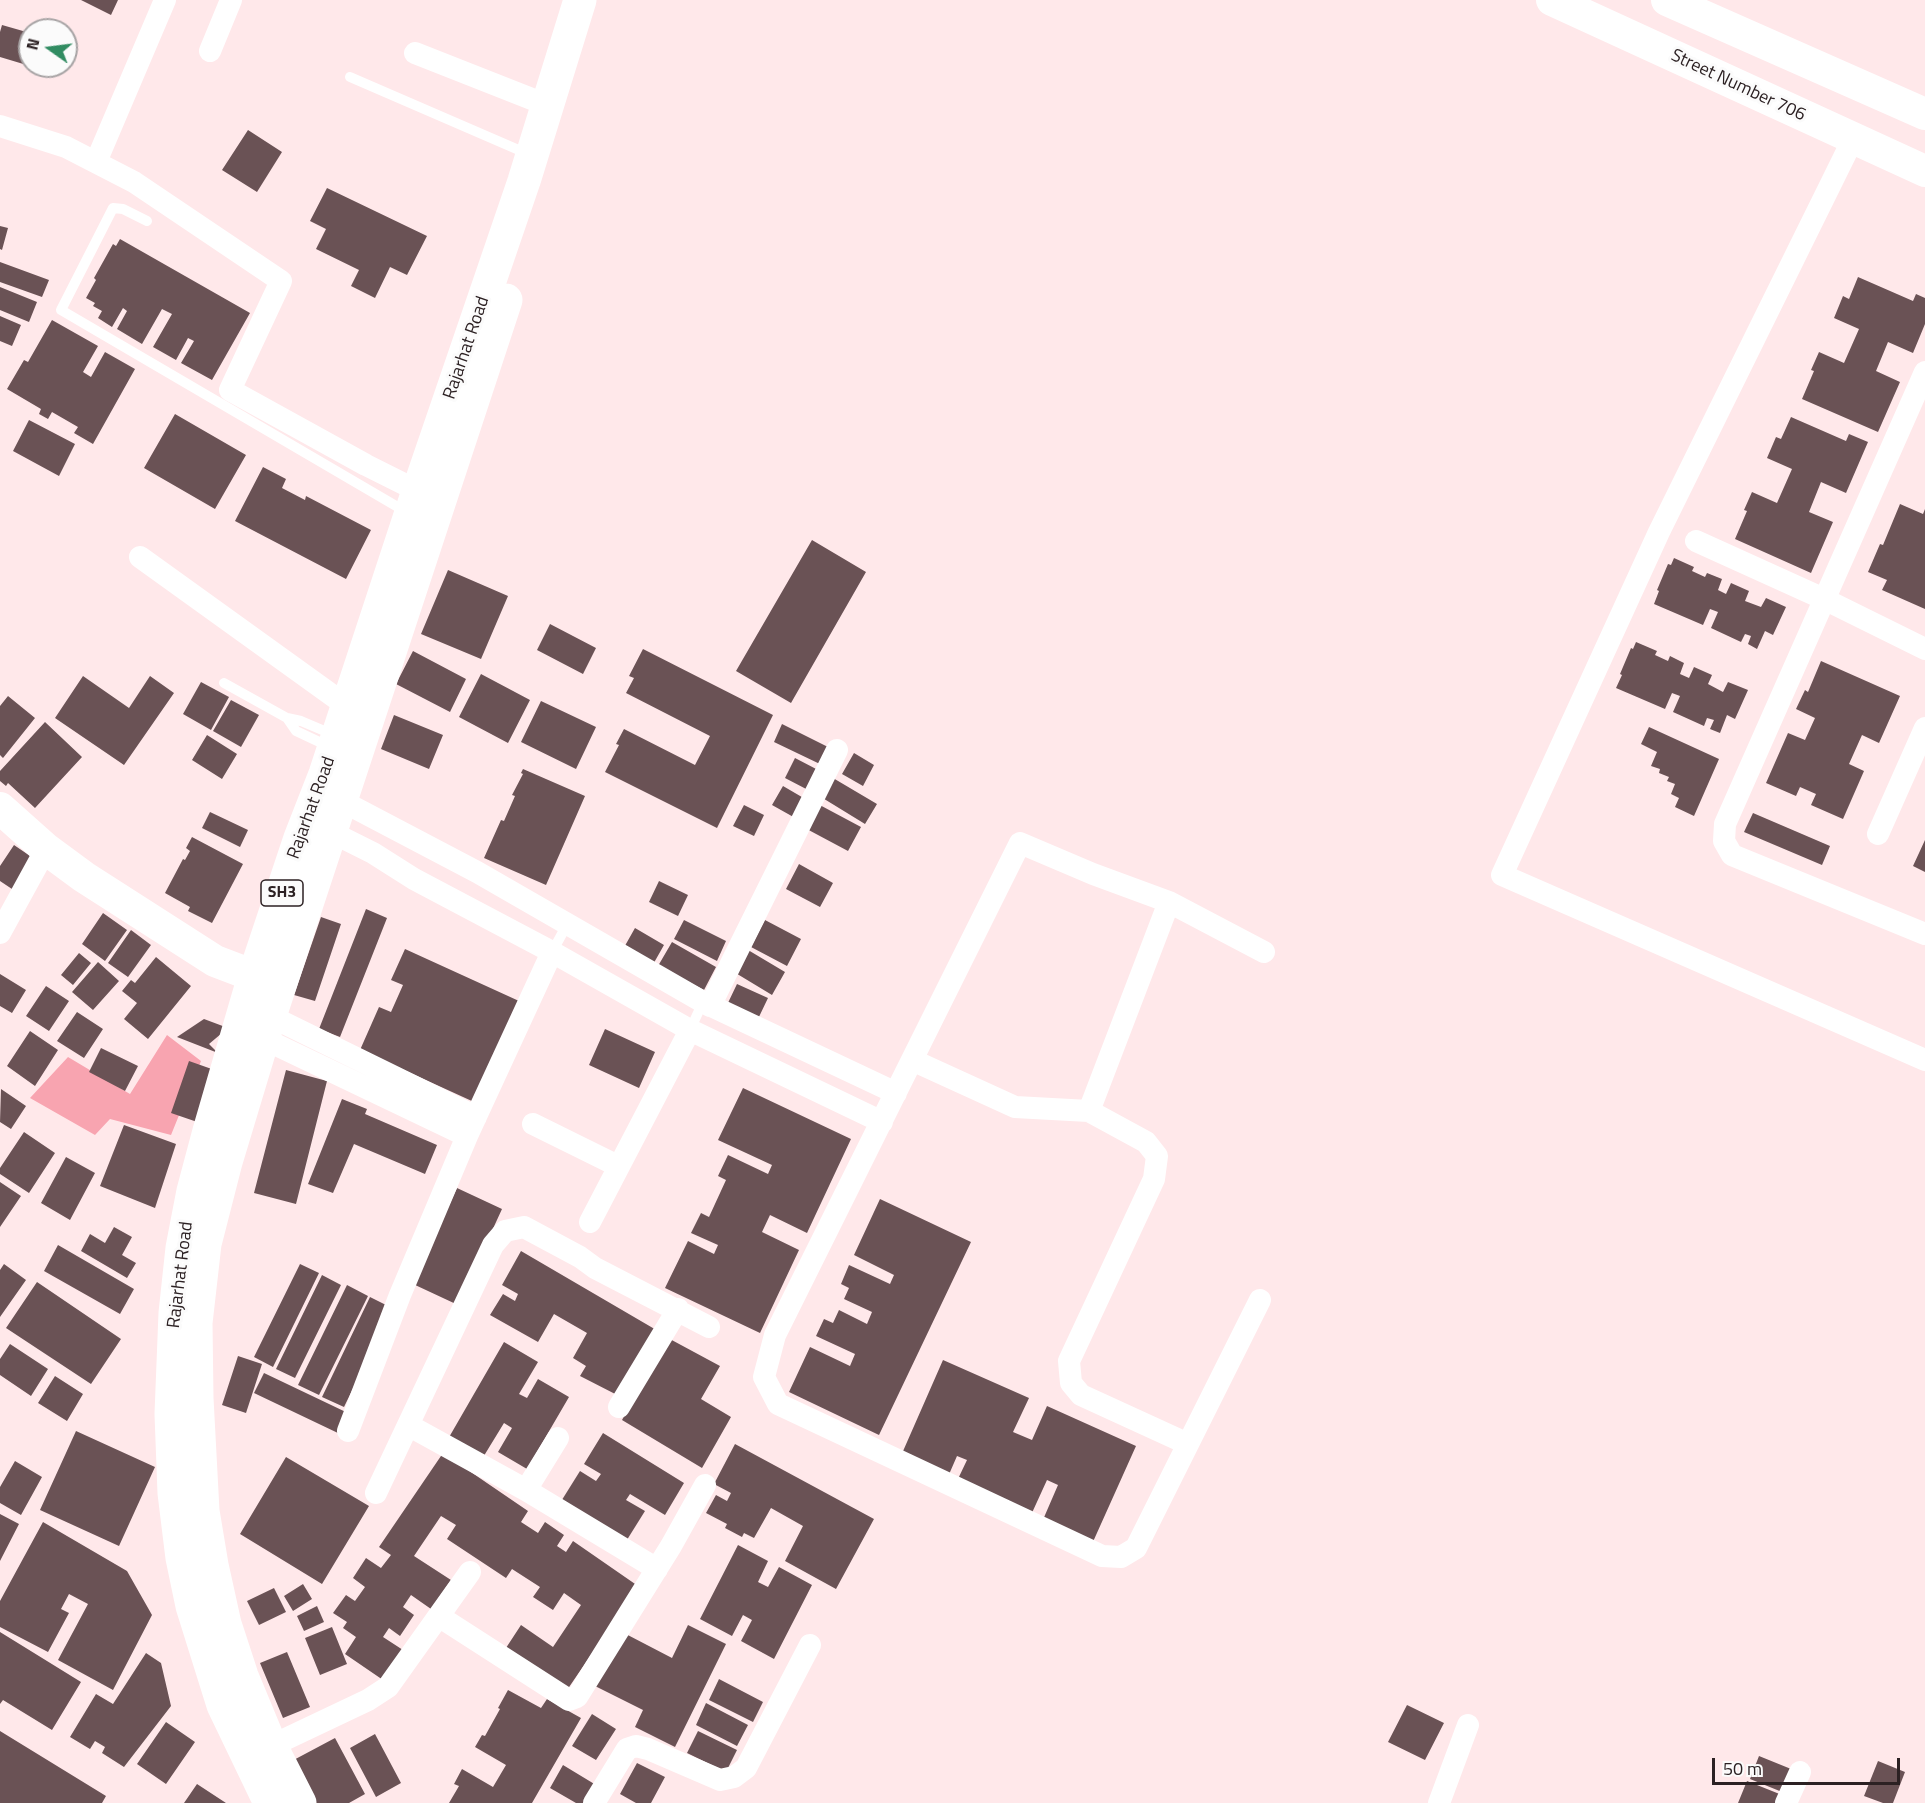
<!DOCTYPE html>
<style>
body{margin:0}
#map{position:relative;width:1925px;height:1803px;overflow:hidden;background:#ffe8ea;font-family:"Titillium Web",sans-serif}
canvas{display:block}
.north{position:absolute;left:18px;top:18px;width:60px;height:60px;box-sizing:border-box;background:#fbfbfb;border:2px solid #a8a4a5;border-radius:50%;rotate:284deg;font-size:16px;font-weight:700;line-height:24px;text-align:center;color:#2c2123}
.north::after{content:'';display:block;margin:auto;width:21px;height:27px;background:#318c62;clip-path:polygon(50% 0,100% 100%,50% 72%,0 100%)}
.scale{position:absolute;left:1712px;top:1758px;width:188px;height:27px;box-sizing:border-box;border:3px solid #2c2123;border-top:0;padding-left:8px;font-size:18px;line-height:21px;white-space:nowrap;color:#2c2123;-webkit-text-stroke:4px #fbfbfb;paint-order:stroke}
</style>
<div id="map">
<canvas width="1925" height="1803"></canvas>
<div class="north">N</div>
<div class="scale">50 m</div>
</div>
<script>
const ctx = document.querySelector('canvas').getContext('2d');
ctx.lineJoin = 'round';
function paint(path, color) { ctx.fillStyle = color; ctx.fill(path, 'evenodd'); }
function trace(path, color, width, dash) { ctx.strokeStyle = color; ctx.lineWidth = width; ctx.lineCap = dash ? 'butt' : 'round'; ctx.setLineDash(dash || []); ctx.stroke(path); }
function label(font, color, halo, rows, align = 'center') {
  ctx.font = font + ' "Titillium Web",sans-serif'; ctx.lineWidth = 6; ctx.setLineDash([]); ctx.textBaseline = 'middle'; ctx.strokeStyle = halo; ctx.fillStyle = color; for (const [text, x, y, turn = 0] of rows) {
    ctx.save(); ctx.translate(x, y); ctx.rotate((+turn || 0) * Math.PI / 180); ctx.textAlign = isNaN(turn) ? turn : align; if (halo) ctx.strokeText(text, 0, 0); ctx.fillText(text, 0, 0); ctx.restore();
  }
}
paint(new Path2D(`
 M167 1035 201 1061 171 1135 110 1119 95 1135 30 1098 68 1057 130 1094Z`), '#f8a4b0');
paint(new Path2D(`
 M81 0H118L111 15Z
 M2 25 30 33V66L0 57V32Z
 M248 130 282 152 257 192 222 170Z
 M327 188 427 236 407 275 390 267 375 298 351 286 359 270 316 249 326 229 310 221Z
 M0 226 8 228 2 250 0 249Z
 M120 239 250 313 212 380 181 363 194 341 188 338 176 360 153 347 172 314 162 309 142 344 117 329 127 311 123 308 112 327 98 318 102 311 93 306 95 303 86 298 96 280 94 278 113 244 116 246Z
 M0 262 49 280 42 297 0 282Z
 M1858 277 1913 301 1916 294 1925 298V324L1913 353 1888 342 1876 371 1900 382 1878 432 1802 399 1814 371 1811 370 1819 352 1844 363 1859 329 1834 318 1843 296 1849 299Z
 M0 287 37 302 29 322 0 310Z
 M0 316 21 325 12 346 0 341Z
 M52 320 98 346 83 372 91 377 105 352 135 369 93 444 74 433 78 427 52 412 48 419 39 414 41 409 7 389 24 360 28 362Z
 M175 414 246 455 215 509 144 468Z
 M1791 417 1846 441 1849 434 1868 442 1846 493 1821 482 1809 512 1833 522 1811 573 1735 539 1747 511 1744 510 1752 492 1777 503 1792 469 1767 458 1776 437 1781 439Z
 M29 420 75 444 59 476 13 451Z
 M263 467 286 479 282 488 305 500 306 496 371 530 346 579 235 521Z
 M1900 504 1923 514 1925 509V609L1882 590 1887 580 1868 572 1880 544 1883 545Z
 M812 540 866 572 791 703 736 671Z
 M1674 558 1694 567 1692 571 1705 577 1707 573 1722 579 1718 590 1726 594 1731 583 1749 591 1745 601 1761 607 1766 598 1786 607 1773 635 1765 631 1757 649 1748 644 1751 636 1745 634 1741 642 1711 628 1718 612 1710 609 1703 625 1654 604 1659 591 1657 590 1668 564 1671 565Z
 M448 570 508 596 481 659 421 634Z
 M550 624 596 648 583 674 537 650Z
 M1636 642 1657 651 1655 655 1668 661 1670 656 1684 663 1680 674 1689 678 1694 667 1712 675 1708 684 1723 692 1728 682 1748 690 1735 719 1727 715 1720 733 1710 729 1714 720 1707 718 1704 726 1673 712 1680 696 1672 693 1665 709 1616 688 1622 675 1620 674 1631 648 1633 649Z
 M643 649 773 715 717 828 605 772 619 745 616 744 624 729 695 765 710 736 626 693 634 678 629 676Z
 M413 651 466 679 450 712 396 684Z
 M1821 661 1900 696 1879 743 1862 735 1849 764 1864 771 1843 819 1811 805 1816 794 1800 787 1796 796 1766 783 1788 733 1805 740 1815 718 1796 709 1805 690 1808 692Z
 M481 674 530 700 508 743 459 717Z
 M83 676 129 708 150 676 174 693 124 765 55 718Z
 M201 682 229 697 211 730 183 714Z
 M8 696 35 718 3 758 0 755V706Z
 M231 700 259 715 241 747 213 731Z
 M541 701 596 727 576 769 521 742Z
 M394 715 443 735 429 769 381 749Z
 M45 722 82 757 35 808 8 783 6 786 0 781V771Z
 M782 724 830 748 822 765 774 742Z
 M1649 727 1719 759 1694 816 1675 807 1679 798 1671 794 1675 784 1667 781 1669 777 1659 773 1660 769 1651 766 1657 752 1641 744Z
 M207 735 237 754 222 779 192 760Z
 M854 753 874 765 863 786 842 774Z
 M795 758 820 771 810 791 785 778Z
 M523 769 585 796 546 885 484 858 501 820 504 821 515 796 512 795 523 774 521 773Z
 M833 778 877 804 865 824 821 797Z
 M783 786 807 800 797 819 772 805Z
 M816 803 861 827 848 851 803 827Z
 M744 805 764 815 754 836 733 826Z
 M210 812 248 830 240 847 202 828Z
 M1753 813 1830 846 1822 865 1744 832Z
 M192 837 243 864 212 923 188 911 190 907 165 893 183 859 185 860 190 851 186 848Z
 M1925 840V872L1913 866Z
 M14 845 36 860 15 891 0 881V866Z
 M799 864 833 883 820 907 786 889Z
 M659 881 688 895 678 916 649 902Z
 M366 909 387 918 340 1037 319 1029Z
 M103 913 127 930 105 961 82 944Z
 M321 917 341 924 315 1001 294 995Z
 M684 920 726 941 717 961 674 939Z
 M765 920 801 939 787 966 751 947Z
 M635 928 664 945 651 968 622 951Z
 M131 930 151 945 128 977 108 963Z
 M672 942 716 967 704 990 658 966Z
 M743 947 785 972 772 995 729 969Z
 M405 949 519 1001 474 1102 360 1050 379 1007 391 1012 403 985 391 980Z
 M79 953 91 963 73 985 61 975Z
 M156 957 191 986 148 1039 124 1019 137 1003 122 991 131 980 135 983Z
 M98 962 119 981 93 1010 72 992Z
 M0 974 26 990 12 1013 0 1006Z
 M737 984 768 998 757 1021 726 1007Z
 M46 986 69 1001 49 1031 26 1016Z
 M77 1012 103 1029 84 1058 57 1041Z
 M204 1019 228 1028 209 1044 218 1053 177 1037Z
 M605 1029 655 1052 639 1088 589 1065Z
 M30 1031 58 1050 35 1086 7 1066Z
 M101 1048 138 1066 125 1091 89 1072Z
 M189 1061 223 1073 206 1125 171 1113Z
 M286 1070 327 1081 296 1204 254 1193Z
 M743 1088 851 1139 807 1233 770 1215 762 1232 799 1250 760 1333 665 1288 688 1241 714 1254 718 1245 691 1233 701 1213 709 1217 726 1180 718 1176 728 1155 768 1174 772 1165 718 1140Z
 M1 1089 26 1106 11 1129 0 1122Z
 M342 1099 367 1109 365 1114 437 1145 425 1174 354 1144 333 1193 308 1184Z
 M124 1125 176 1144 155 1208 100 1186Z
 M24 1132 55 1153 29 1193 0 1174V1168Z
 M66 1157 95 1173 70 1220 41 1203Z
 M0 1182 21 1196 0 1227Z
 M457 1188 502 1209 458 1305 413 1284Z
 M880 1199 971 1242 879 1435 789 1392 810 1347 850 1366 855 1354 816 1336 824 1319 833 1323 839 1310 867 1324 872 1312 844 1299 849 1288 841 1284 849 1265 890 1284 894 1275 854 1255Z
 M114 1227 132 1237 122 1255 136 1263 127 1278 81 1251 90 1234 105 1243Z
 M58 1245 134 1289 120 1314 44 1271Z
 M521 1251 658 1331 621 1397 580 1376 586 1366 573 1358 587 1333 554 1314 538 1342 490 1315 503 1294 515 1301 518 1294 502 1285Z
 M4 1264 26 1280 0 1317V1270Z
 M300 1264 319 1273 273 1367 254 1357Z
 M322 1275 341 1285 295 1378 276 1369Z
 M37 1282 121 1339 91 1384 6 1328Z
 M347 1285 368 1296 319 1395 298 1385Z
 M370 1297 392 1308 344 1407 322 1397Z
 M668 1338 720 1366 701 1399 731 1417 702 1468 622 1420Z
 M504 1342 538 1362 519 1394 527 1398 538 1379 569 1397 527 1469 498 1452 512 1428 504 1423 482 1459 448 1439Z
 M10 1344 48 1369 31 1396 0 1375V1359Z
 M238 1356 262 1364 246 1413 222 1405Z
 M943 1360 1029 1398 1013 1432 1032 1440 1047 1406 1136 1446 1092 1544 1042 1522 1058 1485 1047 1480 1031 1515 957 1481 967 1460 957 1456 947 1479 900 1458Z
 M264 1373 350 1414 340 1434 254 1393Z
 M55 1376 83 1394 67 1421 38 1403Z
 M76 1431 155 1467 119 1546 40 1510Z
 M603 1433 684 1483 665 1515 630 1494 626 1500 645 1511 625 1543 560 1503 580 1471 596 1481 601 1474 584 1464Z
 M735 1444 874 1519 836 1589 785 1561 803 1526 771 1508 754 1538 744 1533 742 1537 725 1528 727 1524 706 1513 716 1495 727 1501 731 1493 714 1484Z
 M443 1453 528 1511 521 1522 538 1533 545 1522 564 1535 557 1546 566 1552 573 1541 638 1586 565 1693 504 1651 521 1625 553 1647 581 1605 564 1593 553 1610 533 1597 540 1587 512 1569 506 1578 447 1539 456 1525 441 1516 414 1556 451 1580 431 1609 411 1595 403 1607 414 1615 400 1636 389 1628 383 1637 403 1650 383 1680 345 1654 356 1637 343 1628 347 1622 333 1613 346 1595 355 1601 365 1587 353 1578 366 1558 381 1568 391 1555 379 1547Z
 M286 1457 369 1506 322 1584 240 1534Z
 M15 1461 42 1477 21 1515 0 1503V1487Z
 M0 1514 19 1524 0 1561Z
 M43 1522 127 1571 152 1615 113 1690 58 1660 88 1604 69 1594 61 1609 69 1613 48 1652 0 1627V1601Z
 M738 1545 768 1561 758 1582 768 1587 779 1567 812 1585 774 1659 741 1641 752 1620 743 1615 732 1636 700 1619Z
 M303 1584 312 1599 293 1611 284 1596Z
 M274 1588 286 1612 259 1625 247 1601Z
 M317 1606 324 1622 304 1631 297 1616Z
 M688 1625 726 1644 675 1747 635 1727 643 1710 595 1686 622 1632 672 1658Z
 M332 1627 347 1664 320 1675 305 1638Z
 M0 1632 81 1682 52 1730 3 1700 0 1704Z
 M287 1652 310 1707 283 1718 260 1663Z
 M146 1653 161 1663 171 1706 124 1767 102 1753 105 1747 95 1741 90 1749 70 1737 96 1694 113 1704Z
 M719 1679 763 1702 753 1722 709 1700Z
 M508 1690 541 1708 547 1699 581 1718 532 1803H449L459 1786 454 1784 462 1769 493 1787 506 1765 475 1747 482 1735 485 1736 500 1709 498 1708Z
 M706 1703 748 1725 737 1746 696 1725Z
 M1407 1705 1444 1723 1425 1760 1388 1742Z
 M592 1714 616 1729 596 1760 572 1746Z
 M166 1722 195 1742 166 1784 137 1764Z
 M0 1731 106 1796 102 1803H0Z
 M698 1731 737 1750 726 1772 687 1753Z
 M375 1734 401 1783 376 1797 350 1748Z
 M335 1738 365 1794 349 1803H309L288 1763Z
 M1759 1756 1796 1771 1787 1794 1750 1779Z
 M1878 1761 1905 1772 1893 1803H1883L1864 1796Z
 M637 1763 665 1777 651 1803H636L620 1794Z
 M563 1765 596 1785 585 1803H576L550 1788Z
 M1747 1781 1787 1797 1784 1803H1738Z
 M197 1784 226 1803H184Z`), '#6a5255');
trace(new Path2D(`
 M350 77 528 154
 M147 221 123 209 113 208 61 310 408 513
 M224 683 287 718 296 731 330 747
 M287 718 301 721 334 735
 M552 952 568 923
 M690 1030 703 1002`), '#fff', 10);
trace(new Path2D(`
 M210 51 231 0
 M415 53 547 105
 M0 126 66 147 134 182 281 281 230 390 366 465 418 491
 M1853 139 1659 532 1502 875 1925 1060
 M96 162 165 0
 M1925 372 1725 824 1724 841 1732 855 1925 934
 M1696 541 1824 599 1925 649
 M140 557 347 706
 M340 800 477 872 703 1002 896 1093
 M331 832 373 853 414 879 552 952 690 1030 882 1122
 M1878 834 1925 728
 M1169 902 1093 874 1020 843 775 1335 764 1377 778 1404 1102 1556 1121 1557 1136 1548 1260 1300
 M0 933 46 849
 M710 1006 837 750
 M270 1016 476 1117
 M264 1039 467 1136
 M912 1060 1015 1107 1089 1111 1146 1142 1157 1156 1154 1179 1069 1361 1071 1383 1081 1395 1188 1444
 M1089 1111 1169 902 1264 952
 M533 1124 618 1166
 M590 1222 690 1030
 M619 1407 678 1309
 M408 1425 526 1490 657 1569
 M348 1431 400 1295 467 1136 552 952
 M526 1490 558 1438
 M376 1493 493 1245 505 1231 524 1227 580 1257 595 1268 709 1327
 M440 1617 569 1700 577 1697 671 1546 705 1485
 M271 1746 368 1700 388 1687 470 1572
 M594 1803 627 1749 636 1746 648 1749 720 1780 734 1777 746 1768 810 1645
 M1439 1803 1468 1725
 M1786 1803 1800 1772`), '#fff', 22);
trace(new Path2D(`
 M1552 0 1925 171
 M1667 0 1925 114
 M0 808 46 849 84 877 215 961 278 985`), '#fff', 32);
trace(new Path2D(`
 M270 1803 223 1705 192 1606 182 1558 174 1493 171 1414 175 1313 182 1248 193 1191 209 1131 254 976 300 838 325 774 418 491 524 181 580 0
 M300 1803 271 1746 242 1676 225 1624 212 1565 203 1511 197 1398 196 1323 205 1244 226 1162 270 1016 506 300`), '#fff', 33);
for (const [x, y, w] of [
 [282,893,42]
]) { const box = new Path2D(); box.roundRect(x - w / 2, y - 13, w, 26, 4.5); ctx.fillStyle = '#fbfbfb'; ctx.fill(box); trace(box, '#2c2123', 1.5); }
label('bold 16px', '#2c2123', null, [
 ["SH3",282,893]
]);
label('18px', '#2c2123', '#fbfbfb', [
 ["Street Number 706",1738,86,25],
 ["Rajarhat Road",467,348,-71],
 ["Rajarhat Road",312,808,-70],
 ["Rajarhat Road",181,1275,-83]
]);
</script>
